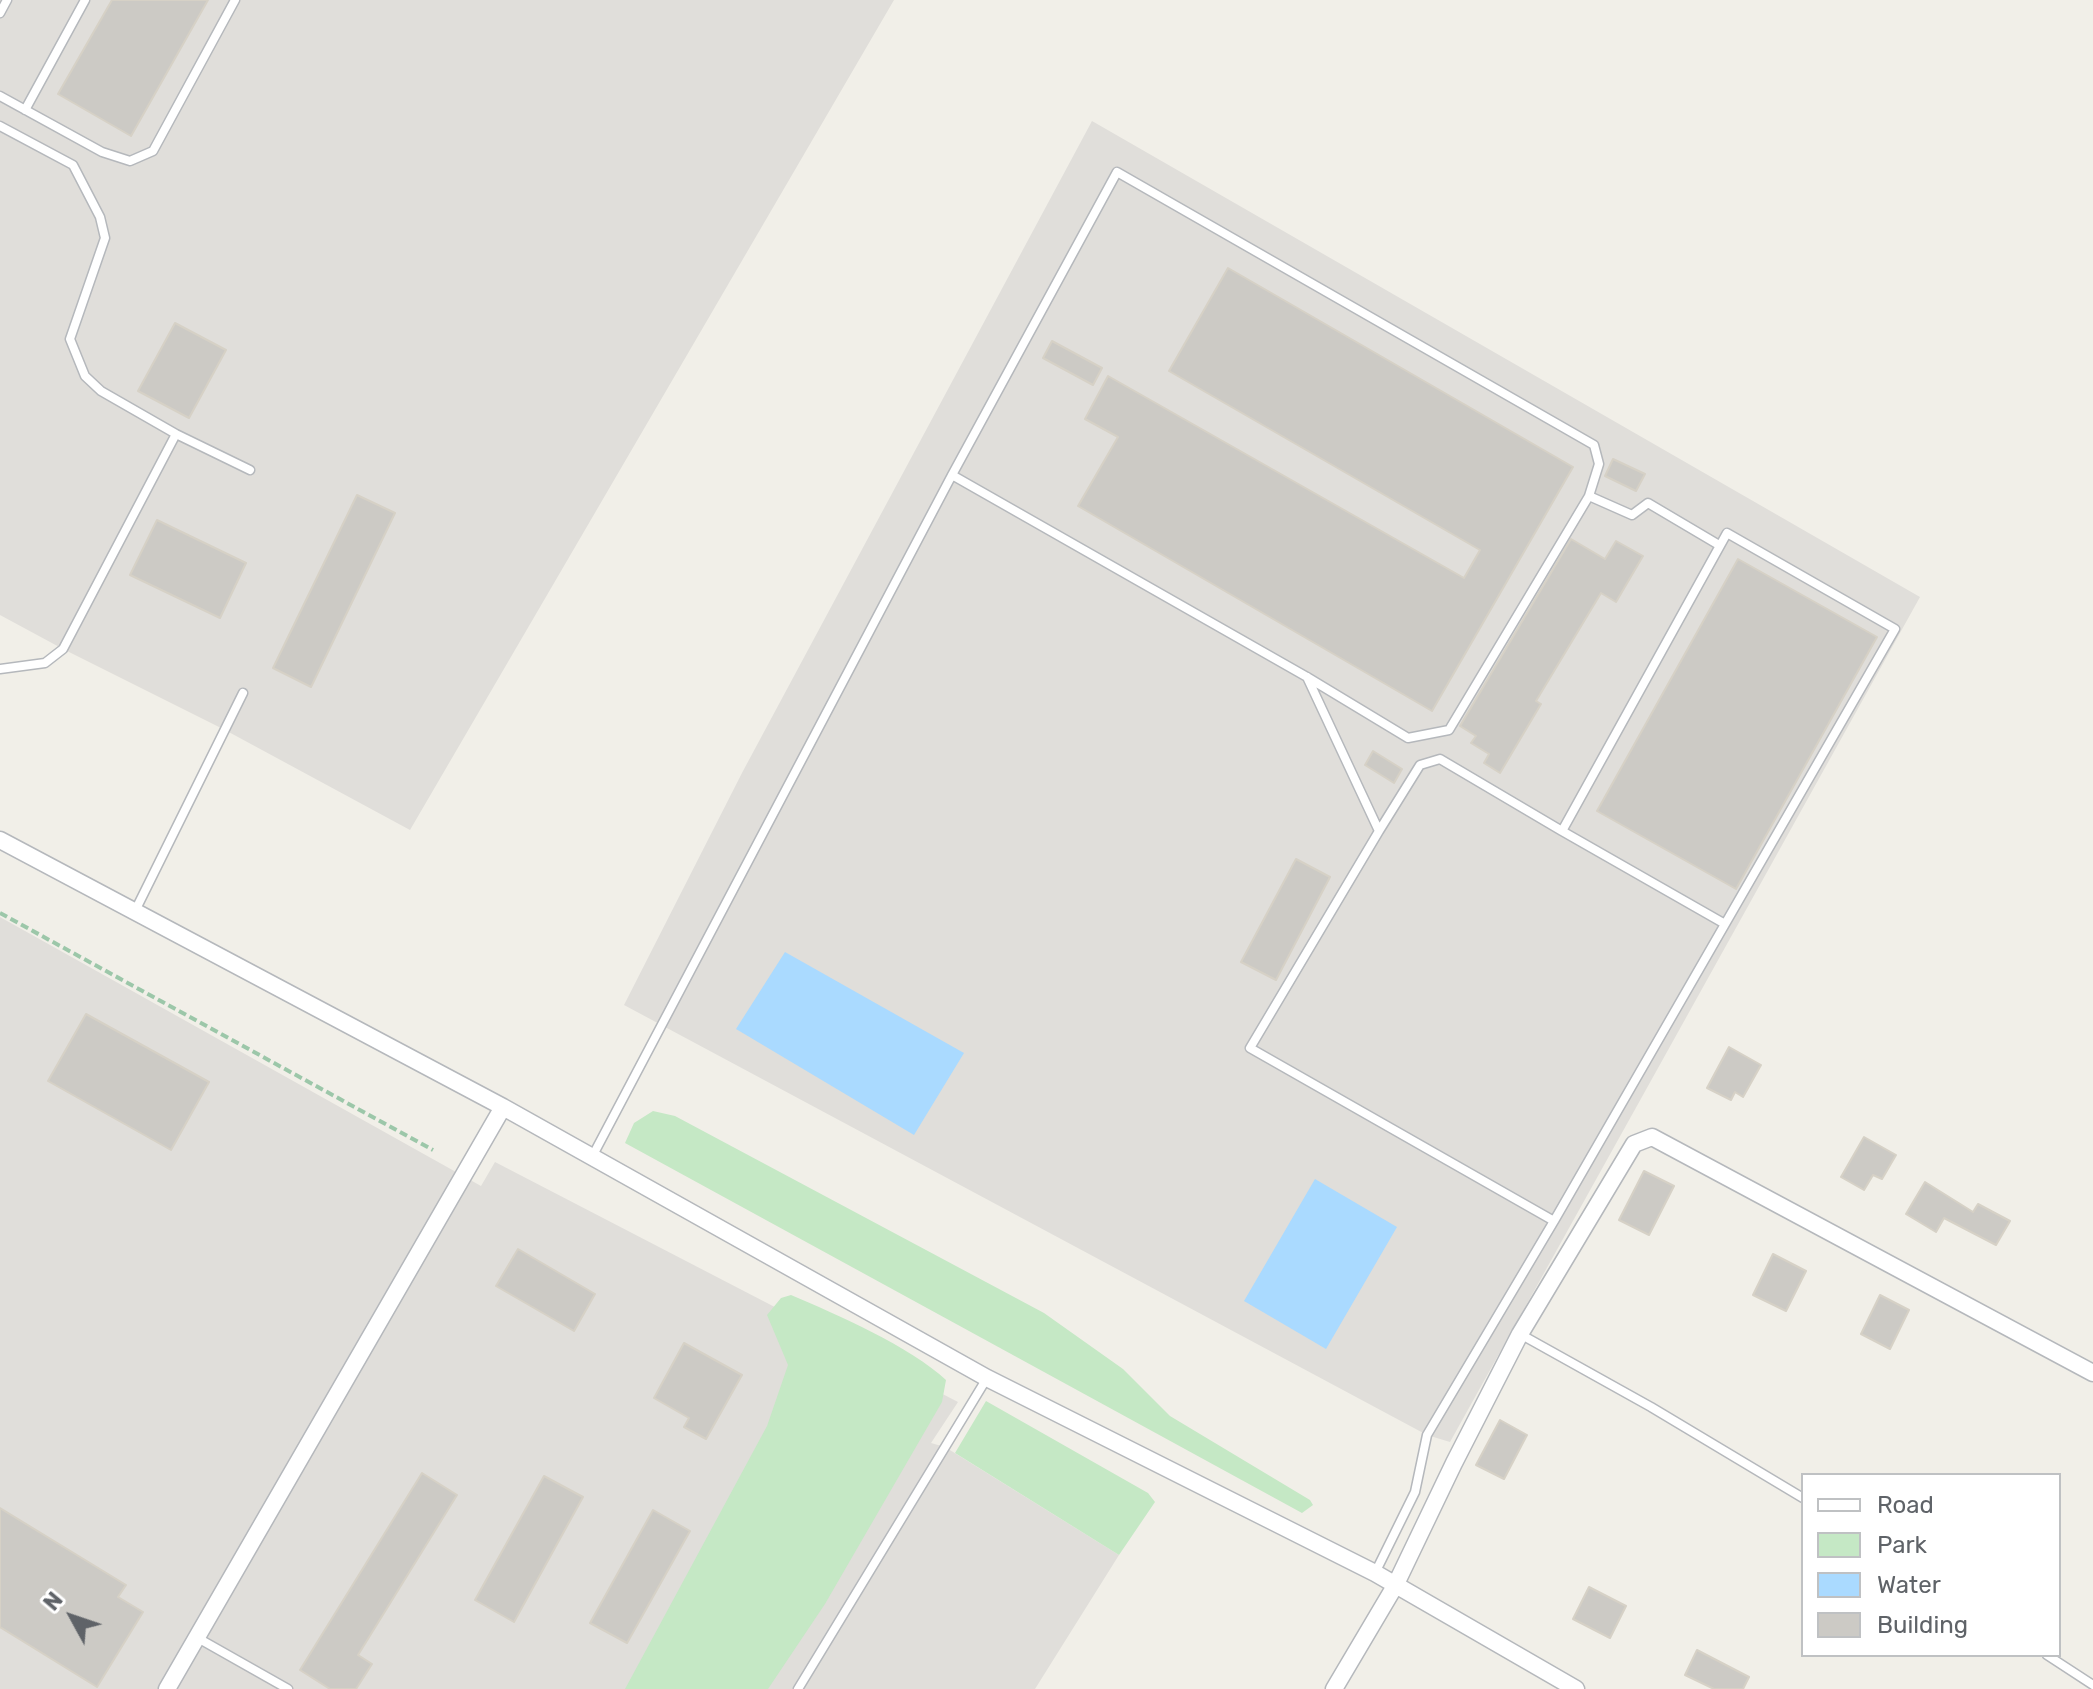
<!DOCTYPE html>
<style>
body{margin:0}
#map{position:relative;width:2093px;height:1689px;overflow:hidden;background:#f1efe8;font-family:Rubik,sans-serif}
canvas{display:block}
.legend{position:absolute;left:1801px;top:1473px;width:260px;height:184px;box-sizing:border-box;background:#fff;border:2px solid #bfc1c3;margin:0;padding:10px 14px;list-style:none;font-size:24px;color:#5f6368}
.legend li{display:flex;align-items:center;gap:16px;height:40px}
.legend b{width:40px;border:2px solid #bfc1c3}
.north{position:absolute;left:32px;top:1577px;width:80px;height:80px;-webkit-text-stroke:6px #fff;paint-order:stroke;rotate:310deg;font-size:22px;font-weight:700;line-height:32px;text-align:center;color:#5f6368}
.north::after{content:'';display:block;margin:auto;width:28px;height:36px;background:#5f6368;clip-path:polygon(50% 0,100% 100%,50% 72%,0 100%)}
</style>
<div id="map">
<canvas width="2093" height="1689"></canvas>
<ul class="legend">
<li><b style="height:10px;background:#fff"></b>Road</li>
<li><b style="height:22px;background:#c5e8c5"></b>Park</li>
<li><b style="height:22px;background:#aadaff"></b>Water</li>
<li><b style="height:22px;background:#cccac5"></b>Building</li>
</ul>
<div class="north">N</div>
</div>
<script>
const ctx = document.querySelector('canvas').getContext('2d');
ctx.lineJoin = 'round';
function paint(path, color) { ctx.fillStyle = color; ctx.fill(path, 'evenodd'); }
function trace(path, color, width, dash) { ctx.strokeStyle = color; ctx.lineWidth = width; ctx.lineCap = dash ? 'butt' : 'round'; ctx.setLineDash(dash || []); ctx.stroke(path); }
paint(new Path2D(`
 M0 0H894L410 830 225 730 63 649 0 615Z
 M1092 121 1920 597 1450 1442 1427 1435 624 1005 743 771Z
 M0 917 481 1186 495 1162 958 1402 931 1443 945 1447 1119 1555 1035 1689H0Z`), '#e0deda');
paint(new Path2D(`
 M653 1111 675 1116 1044 1313 1123 1369 1170 1416 1310 1500 1313 1505 1302 1513 625 1143 634 1123Z
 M791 1295C836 1314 911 1347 946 1380L942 1402 825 1604 768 1689H625L767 1426 788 1365 767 1315 781 1298Z
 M986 1401 1148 1493 1155 1502 1119 1555 955 1453Z`), '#c5e8c5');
paint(new Path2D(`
 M785 952 964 1053 914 1135 736 1029Z
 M1315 1179 1397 1227 1326 1349 1244 1301Z`), '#aadaff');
const building = new Path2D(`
 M112 0H208L131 136 58 94Z
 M1228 268 1573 467 1432 711 1078 506 1118 437 1085 419 1108 376 1464 578 1480 550 1169 371Z
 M175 323 226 350 189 418 138 391Z
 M1052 341 1102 368 1093 385 1043 358Z
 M1613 459 1645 474 1636 491 1605 476Z
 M357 495 395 513 311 687 273 668Z
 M157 520 246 563 220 618 130 575Z
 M1571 539 1605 559 1616 541 1643 556 1616 602 1601 593 1536 701 1541 704 1500 773 1484 763 1489 754 1471 743 1476 736 1460 726Z
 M1738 559 1877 637 1736 889 1597 811Z
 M1373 751 1402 769 1394 783 1365 765Z
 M1296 859 1330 877 1276 980 1241 962Z
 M86 1014 209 1082 171 1150 48 1081Z
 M1729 1047 1761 1065 1743 1097 1735 1092 1731 1100 1707 1088Z
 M1864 1137 1896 1155 1882 1179 1873 1175 1864 1190 1841 1177Z
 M1644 1171 1674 1186 1649 1235 1619 1220Z
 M1925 1182 1973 1212 1978 1204 2010 1221 1996 1245 1944 1218 1936 1232 1906 1214Z
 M518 1249 595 1294 574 1331 496 1286Z
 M1773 1254 1806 1271 1786 1311 1753 1295Z
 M1880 1295 1909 1310 1890 1349 1861 1334Z
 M684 1343 742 1375 706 1439 684 1427 689 1418 654 1398Z
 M1500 1420 1527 1435 1504 1479 1476 1465Z
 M422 1473 457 1495 358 1655 372 1664 356 1689H330L300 1670Z
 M544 1476 583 1497 514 1622 475 1600Z
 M0 1508 126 1585 118 1597 143 1612 97 1687 0 1627Z
 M653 1510 690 1531 627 1643 590 1623Z
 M1589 1587 1626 1606 1610 1638 1573 1619Z
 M1697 1650 1749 1677 1743 1689H1714L1685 1675Z`);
paint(building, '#cccac5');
trace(building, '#d6d1c6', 2);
const service = new Path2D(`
 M0 13 7 0
 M0 96 102 152 130 161 153 151 235 0
 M25 110 85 0
 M0 126 73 165 100 217 105 238 70 339 85 376 101 391 176 434 250 470
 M1589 496 1632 515 1648 503 1719 545
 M0 669 45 663 63 649 176 434
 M1307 677 1379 831 1250 1048 1554 1221 1895 629 1727 533 1562 831 1725 924
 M1379 831 1420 765 1440 759 1562 831
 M135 911 243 693
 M592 1157 952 475 1117 172 1594 445 1599 464 1589 496 1449 730 1408 738 1307 677 952 475
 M1520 1334 1651 1407 1803 1498
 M1375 1573 1415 1492 1427 1435 1554 1221
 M196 1637 288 1689
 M2047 1655 2093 1685
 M798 1689 987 1378`);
const minor = new Path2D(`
 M0 840 503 1107 987 1378 1375 1573 1576 1689
 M167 1689 503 1107
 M1334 1689 1395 1586 1454 1463 1520 1334 1634 1144 1652 1137 2093 1373`);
trace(service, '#b5b8bc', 11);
trace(minor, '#b5b8bc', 19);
trace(new Path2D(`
 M0 913 433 1150`), '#9cc7a9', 4, [8, 4]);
trace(service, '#fff', 8);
trace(minor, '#fff', 16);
</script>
